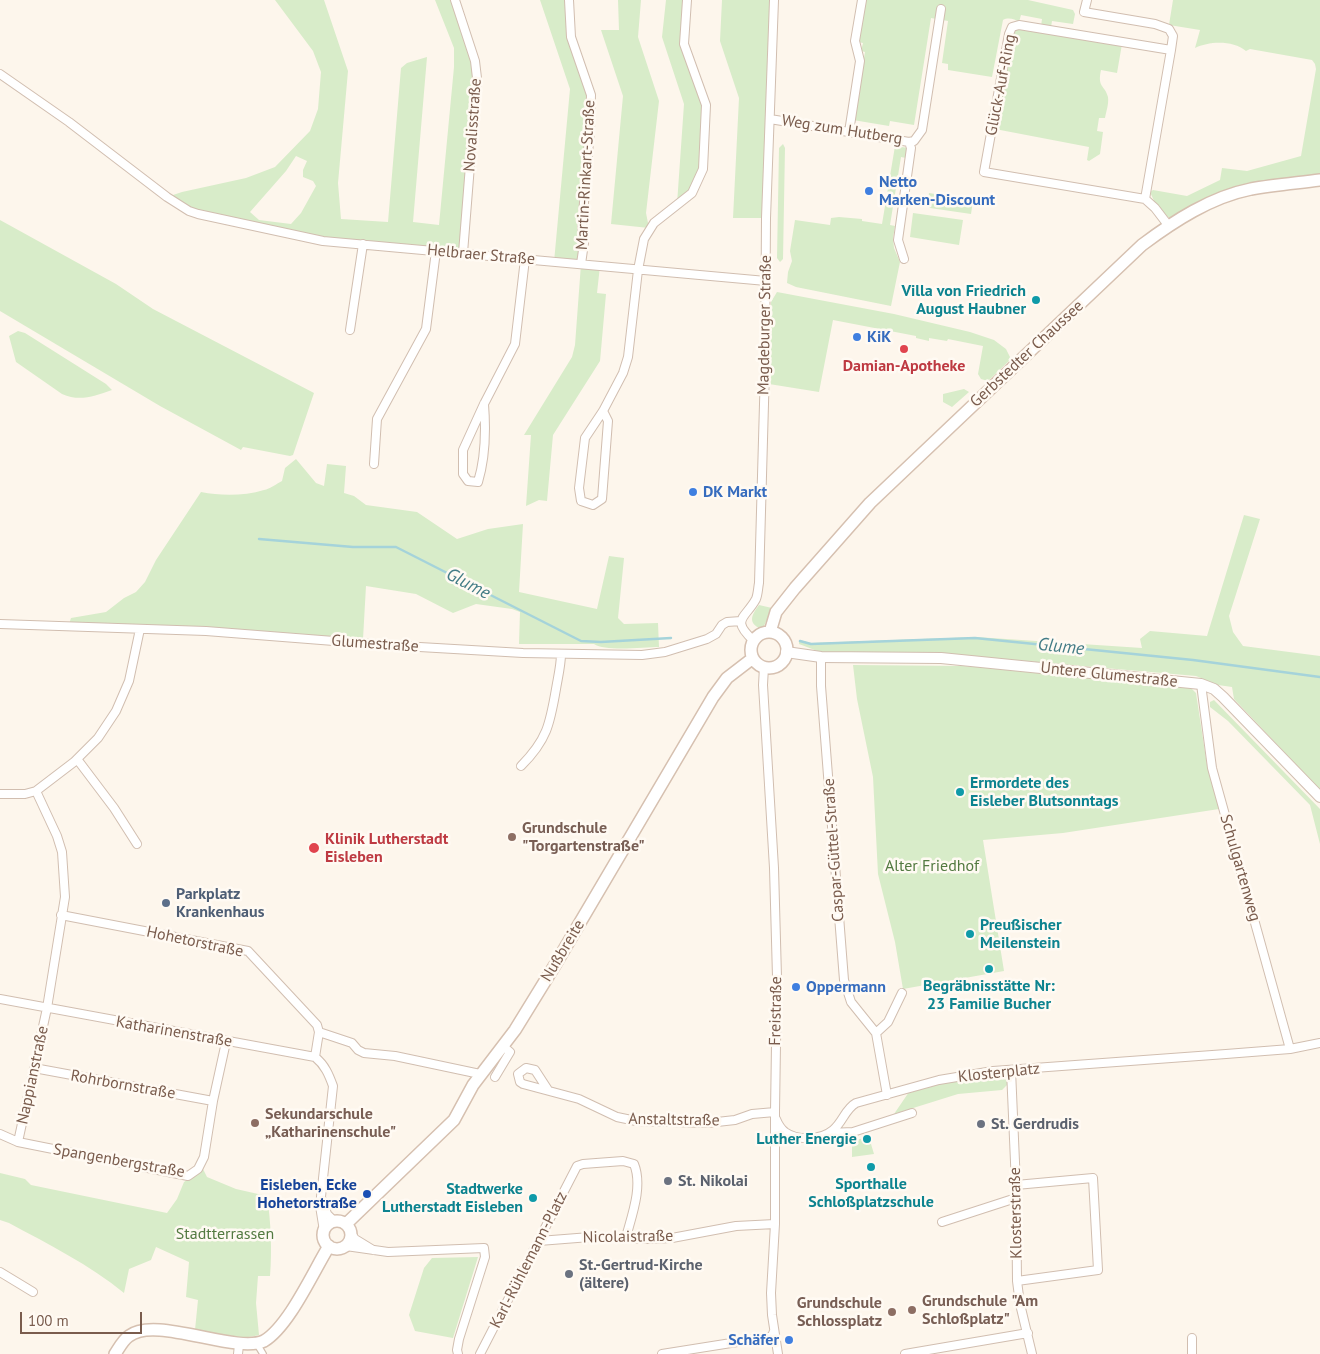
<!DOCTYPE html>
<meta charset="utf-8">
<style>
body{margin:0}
#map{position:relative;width:1320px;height:1354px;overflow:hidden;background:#fdf6ec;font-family:"PT Sans",sans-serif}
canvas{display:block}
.scale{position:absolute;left:20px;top:1312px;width:122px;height:22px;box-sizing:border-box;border:2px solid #7a5c4d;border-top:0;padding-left:6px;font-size:15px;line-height:18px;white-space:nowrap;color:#7a5c4d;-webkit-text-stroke:4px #fffaf3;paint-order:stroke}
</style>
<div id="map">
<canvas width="1320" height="1354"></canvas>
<div class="scale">100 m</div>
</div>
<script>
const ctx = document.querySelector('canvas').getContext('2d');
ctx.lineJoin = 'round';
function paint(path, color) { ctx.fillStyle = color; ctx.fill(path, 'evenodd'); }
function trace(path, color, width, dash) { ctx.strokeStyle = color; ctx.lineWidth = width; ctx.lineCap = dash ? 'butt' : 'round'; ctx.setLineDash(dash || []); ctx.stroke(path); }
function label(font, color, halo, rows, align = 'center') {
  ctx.font = font + ' "PT Sans",sans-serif'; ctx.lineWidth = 5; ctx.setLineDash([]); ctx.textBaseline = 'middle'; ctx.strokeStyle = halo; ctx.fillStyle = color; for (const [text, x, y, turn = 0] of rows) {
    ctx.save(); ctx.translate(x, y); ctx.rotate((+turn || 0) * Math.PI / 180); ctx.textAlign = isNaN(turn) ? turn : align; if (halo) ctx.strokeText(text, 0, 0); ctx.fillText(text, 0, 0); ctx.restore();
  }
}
paint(new Path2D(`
 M275 0H324L348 71 338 183 341 219 388 222 401 68 407 63 427 57 413 222 439 225 454 67V48L435 0H455L475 61 463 253 323 241 198 214 167 197 182 192 246 178 275 167 310 131 318 109 321 72 313 51ZM296 156 307 161 303 170V177L313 181 316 186 301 213 291 224 259 220 250 212 286 171Z
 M540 0H569L571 37 591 95 582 227 587 265 600 266 597 293 606 294 600 361 553 435 547 501 539 500 526 506 531 435H524L572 357 575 345 581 264 554 262 570 89Z
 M618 0H641L638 37 659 101 646 213 649 228 611 224 623 96 601 30H619Z
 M666 0H687L684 36 706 105 698 182 677 204 684 104 662 37Z
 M722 0H774L766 218H733L739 98 720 41Z
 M866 0H1028L1073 10 1075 14 1073 24 1052 21 1051 27 1041 26 1042 19 1021 15 1019 22C1015 19 1008 17 1003 20L992 77 948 70V64L942 63 948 21 931 18 914 125 890 121 889 126 853 120 865 52 861 51 863 43 858 42Z
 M1173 0H1320V175L1252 186 1174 218H1169L1155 203 1150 192 1153 190 1187 196 1220 180 1222 168 1247 171 1301 156 1316 69 1315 64 1312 60 1250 49 1246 51C1233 40 1209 41 1195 48L1200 30 1169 25Z
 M1025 28 1122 44 1117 73 1101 70C1097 88 1105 85 1108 97 1109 104 1106 112 1105 118H1099L1097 131 1103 132 1100 154 1089 161 1087 160 1089 147 995 129 1012 34 1017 29Z
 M783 144 785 148 783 259 780 262 777 258 779 148Z
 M895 146 908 148 906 158 901 157 890 225 895 226 893 238 894 248 900 262 891 306 796 287 787 283 788 272 792 261 790 251 795 220 830 225 831 218 839 217 862 219V221L882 224Z
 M929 193 972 200 973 201 971 214 930 208 927 205Z
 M913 213 963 220 959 245 910 237Z
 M0 220 116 284 153 309 314 393 293 455 290 456 243 447 241 450 160 406 0 311Z
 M777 292 894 314 970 332 994 340 1006 349 1011 359 988 381 981 379 978 374 983 346 948 339 947 341 929 338V341L916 338V336L833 320 819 392 769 384 771 302Z
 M18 331 25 333 106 384 112 390C94 396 80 402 62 394L16 362 9 336Z
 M964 389 969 392 952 407 943 402V394Z
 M296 459 316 483 324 486 327 464 346 466 344 493 354 496 366 505 417 512 457 539 488 529 523 524 519 592 597 609 609 556 624 558 618 618 624 624 658 623 659 647C644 647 606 652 594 644H519L520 612 512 609 476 604 453 613 416 594 366 586 363 639 204 627H144L69 624 71 618 106 612 124 598 136 592 145 582 156 560 201 492C221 496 244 496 264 490 270 489 276 484 282 481L285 468Z
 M1244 515 1260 519 1229 616 1233 632 1243 646 1320 656V790L1234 699 1232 687 1218 685 1196 676 934 653 820 652 799 644V640L811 643 976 637 1142 648 1140 639 1150 631 1207 636Z
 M759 605 772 608 764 626 759 628C747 622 753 613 759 605Z
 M853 665 961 666 1000 668 1190 687 1196 693 1207 765 1219 809 1063 833 983 840 1004 971 903 989 895 942 878 874 873 777 857 699Z
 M1214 700 1320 809V844L1310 805 1228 721 1210 707V702Z
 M1002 1075 1007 1081V1085L1002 1090 958 1094 894 1114 909 1092C940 1083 971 1077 1002 1075Z
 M864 1138 866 1145 871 1144 874 1154 852 1157V1141Z
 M203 1169 207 1177 236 1189 267 1196C271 1223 272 1249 270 1276H258L256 1303 259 1335C237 1341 216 1334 195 1330L198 1300 186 1297 189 1262 156 1247 151 1260 129 1269 124 1293C90 1265 48 1244 9 1223L0 1220V1173L25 1179 31 1185 167 1213 177 1199 184 1182Z
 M478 1257 453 1338 415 1331 409 1315 424 1268 432 1258Z`), '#d8ecc9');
trace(new Path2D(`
 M259 539 353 547H396L581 641 601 642 671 638
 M800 641 811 644 975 638 1193 660 1320 677`), '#a5d3da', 2.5);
const pedestrian = new Path2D(`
 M257 1344 263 1354`);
const minor = new Path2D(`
 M455 0 475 61 477 78 463 253
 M569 0 571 37 591 95 590 130 582 227 584 243 581 264
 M1087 0 1084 12 1155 24 1169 29 1173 36 1171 50
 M0 74 69 122 167 197 189 211 198 214 323 241 766 281
 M770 119 909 142 914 141 922 130 941 9
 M849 132 860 61 855 41 862 0
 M1145 199 1171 50 1019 25 1012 27 1009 34 984 172 1145 199 1155 208 1168 225
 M904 259 898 240 911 148 909 142
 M350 330 363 244
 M484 404C486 430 486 456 478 482L468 481 463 474V450L484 404 515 344 525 259
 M603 411 608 421 602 499 593 505 581 501 579 488 585 438 603 411 623 373 628 357 638 270 644 239 654 223 692 193 703 169 706 105 684 44 687 0
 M374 464 377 419 426 329 436 251
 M0 624 206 631 385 645 523 653 642 655 665 652 707 639 716 634 722 625 727 622 741 621
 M754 641C730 619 745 619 756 599 758 594 758 588 759 583L765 368 766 218 774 0
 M821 657V686L844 980 851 1002 876 1033
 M764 667 763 685 774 868 777 977 775 1112V1224L771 1293 772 1315 778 1354
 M1201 684 1212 768 1290 1049
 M77 759 114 808 137 844
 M521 766C547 740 550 724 556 689 558 677 561 665 561 654
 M0 794H25L36 791 74 762 98 738 116 711 129 681 140 629
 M61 915 248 951 317 1025 319 1032 315 1057
 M0 999 315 1057C325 1065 329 1075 333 1086L320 1206 324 1231
 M319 1032 352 1043 358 1050 364 1053 395 1056 480 1074
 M34 1068 213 1101
 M1011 1070 1016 1185 1017 1281 1020 1304 1032 1354
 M495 1077 510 1052 503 1046
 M548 1090 535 1070 526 1068 518 1074 520 1082 523 1084 579 1099 617 1117 636 1121 708 1123 735 1120 752 1114 775 1112
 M887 1095 876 1033 888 1022 902 993
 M776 1119C778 1124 780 1128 785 1132 798 1141 821 1140 833 1130 843 1122 845 1109 856 1103L939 1080 993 1071 1226 1054 1290 1049 1320 1043
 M829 1133 853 1132 912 1113
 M0 1134 18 1142 188 1176 198 1169 204 1157 213 1101 226 1042
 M18 1142 47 1008 65 897 62 852 57 836 36 791
 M1016 1185 1093 1178 1098 1270 1017 1281
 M323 1201 327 1214 334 1221
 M942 1222 1016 1198
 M352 1235 355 1239 373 1250
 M539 1241 590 1237 649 1239 672 1238 736 1226 775 1224
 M346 1246 388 1252 484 1248 485 1257 459 1339 457 1350 458 1354
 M0 1272 33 1292
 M1192 1338V1354
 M238 1354 239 1345
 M480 1354 577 1166 583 1164 623 1161 634 1164C643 1186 632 1215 626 1237
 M662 1354 769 1337 772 1336 774 1331
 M905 1354 1028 1333`);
const tertiary = new Path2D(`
 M786 652 821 657 941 658 1201 684 1214 689 1223 697 1320 797`);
const secondary = new Path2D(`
 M770 632 776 612 795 588 870 503 1142 245C1174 221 1211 197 1251 189 1274 185 1297 183 1320 180
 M751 650a18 18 0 1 1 36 0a18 18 0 1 1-36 0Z
 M323 1235a14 14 0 1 1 28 0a14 14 0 1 1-28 0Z
 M346 1224 454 1120 473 1085 515 1030 555 965 713 697 727 678 753 658
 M115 1354C119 1348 123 1340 129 1336 155 1315 235 1354 264 1341 289 1326 313 1272 329 1246`);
trace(pedestrian, '#d1beb0', 8);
trace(minor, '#d1beb0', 10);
trace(tertiary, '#d1beb0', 12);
trace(secondary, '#d6c0b0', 14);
trace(pedestrian, '#fff', 5.5);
trace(minor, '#fff', 8);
trace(tertiary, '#fff', 10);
trace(secondary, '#fff', 11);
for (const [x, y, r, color] of [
 [869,191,5,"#3f7fe0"],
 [1036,300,5,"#0f9aa8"],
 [857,337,5,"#3f7fe0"],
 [904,349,5,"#e0444e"],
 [693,492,5,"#3f7fe0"],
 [960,792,5,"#0f9aa8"],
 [512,837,5,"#8d6e63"],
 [314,848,6,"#e0444e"],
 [166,903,5,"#5c6f8a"],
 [970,934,5,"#0f9aa8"],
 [989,969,5,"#0f9aa8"],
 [796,987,5,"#3f7fe0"],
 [255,1123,5,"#8d6e63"],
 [981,1124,5,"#6b7280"],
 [867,1139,5,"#0f9aa8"],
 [871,1167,5,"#0f9aa8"],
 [668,1181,5,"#6b7280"],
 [367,1194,5,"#1a4fb4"],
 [533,1198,5,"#0f9aa8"],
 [569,1274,5,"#6b7280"],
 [912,1310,5,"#8d6e63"],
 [892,1312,5,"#8d6e63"],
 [789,1340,5,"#3f7fe0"]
]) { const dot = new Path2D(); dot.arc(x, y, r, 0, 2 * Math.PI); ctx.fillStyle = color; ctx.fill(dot); trace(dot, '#fffaf3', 2); }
label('16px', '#7a5c4d', '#fffaf3', [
 ["Glück-Auf-Ring",1001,85,-79],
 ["Novalisstraße",473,125,-86],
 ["Weg zum Hutberg",842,130,9],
 ["Martin-Rinkart-Straße",586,175,-87],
 ["Helbraer Straße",481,255,5],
 ["Magdeburger Straße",765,325,-89],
 ["Gerbstedter Chaussee",1027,354,-43],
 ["Glumestraße",375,644,4],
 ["Untere Glumestraße",1109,675,6],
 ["Caspar-Güttel-Straße",834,850,-94],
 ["Schulgartenweg",1240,868,74],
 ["Hohetorstraße",195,942,12],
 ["Nußbreite",563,951,-59],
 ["Freistraße",776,1011,-89],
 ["Katharinenstraße",174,1032,10],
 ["Klosterplatz",999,1073,-6],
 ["Nappianstraße",33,1075,-78],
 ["Rohrbornstraße",123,1085,10],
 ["Anstaltstraße",674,1120,1],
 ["Spangenbergstraße",119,1161,10],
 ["Klosterstraße",1016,1213,-91],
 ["Nicolaistraße",628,1237,-1],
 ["Karl-Rühlemann-Platz",529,1260,-63]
]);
label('bold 16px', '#366cbe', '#fffaf3', [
 ["Netto",879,182],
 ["Marken-Discount",879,200],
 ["KiK",867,337],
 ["DK Markt",703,492],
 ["Oppermann",806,987],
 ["Schäfer",779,1340,"right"]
], 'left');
label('bold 16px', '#0d838f', '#fffaf3', [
 ["Villa von Friedrich",1026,291],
 ["August Haubner",1026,309],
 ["Ermordete des",970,783,"left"],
 ["Eisleber Blutsonntags",970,801,"left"],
 ["Preußischer",980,925,"left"],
 ["Meilenstein",980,943,"left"],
 ["Begräbnisstätte Nr:",989,986,"center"],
 ["23 Familie Bucher",989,1004,"center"],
 ["Luther Energie",857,1139],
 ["Sporthalle",871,1184,"center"],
 ["Schloßplatzschule",871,1202,"center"],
 ["Stadtwerke",523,1189],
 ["Lutherstadt Eisleben",523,1207]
], 'right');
label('bold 16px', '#be3a42', '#fffaf3', [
 ["Damian-Apotheke",904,366],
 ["Klinik Lutherstadt",325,839,"left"],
 ["Eisleben",325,857,"left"]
]);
label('bold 16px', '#785e54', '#fffaf3', [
 ["Grundschule",522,828],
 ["\"Torgartenstraße\"",522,846],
 ["Sekundarschule",265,1114],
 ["„Katharinenschule\"",265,1132],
 ["Grundschule \"Am",922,1301],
 ["Schloßplatz\"",922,1319],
 ["Grundschule",882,1303,"right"],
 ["Schlossplatz",882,1321,"right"]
], 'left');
label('16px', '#537a41', '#fffaf3', [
 ["Alter Friedhof",932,866],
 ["Stadtterrassen",225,1234]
]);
label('bold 16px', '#4e5e75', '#fffaf3', [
 ["Parkplatz",176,894],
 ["Krankenhaus",176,912]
], 'left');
label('bold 16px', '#5b616d', '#fffaf3', [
 ["St. Gerdrudis",991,1124],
 ["St. Nikolai",678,1181],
 ["St.-Gertrud-Kirche",579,1265],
 ["(ältere)",579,1283]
], 'left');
label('bold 16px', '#164399', '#fffaf3', [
 ["Eisleben, Ecke",357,1185],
 ["Hohetorstraße",357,1203]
], 'right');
label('italic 18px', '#437c86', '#fffaf3', [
 ["Glume",468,584,27],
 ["Glume",1061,647,6]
]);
</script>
